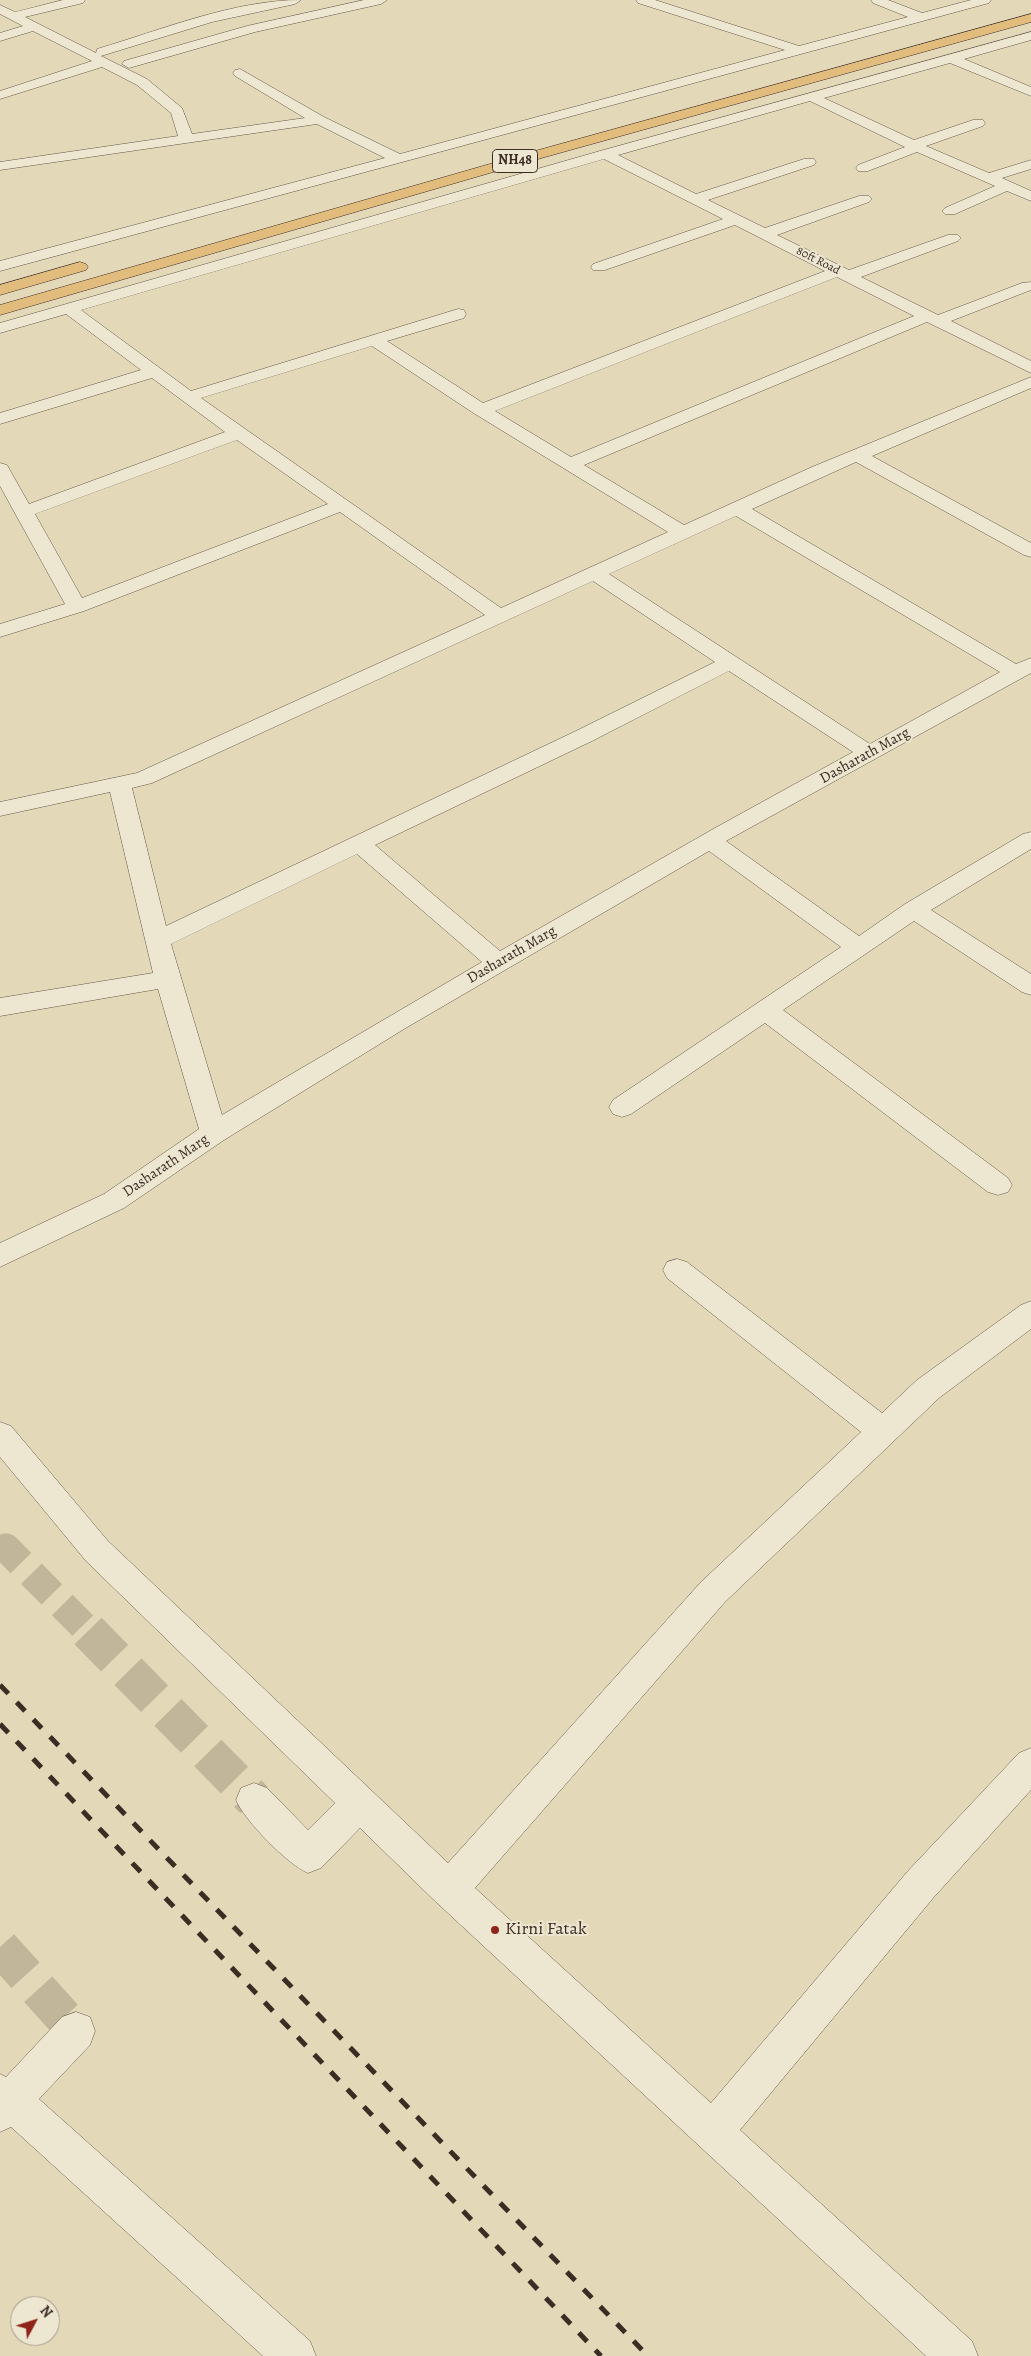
<!DOCTYPE html>
<style>
body{margin:0}
#map{position:relative;width:1031px;height:2356px;overflow:hidden;background:#e3d8b8;font-family:Alegreya,serif}
canvas{display:block}
.north{position:absolute;left:10px;top:2296px;width:50px;height:50px;box-sizing:border-box;background:#ede6d1;border:1px solid #a69c8c;border-radius:50%;rotate:50deg;font-size:14px;font-weight:700;line-height:20px;text-align:center;color:#3c2c24}
.north::after{content:'';display:block;margin:auto;width:18px;height:22px;background:#8f2418;clip-path:polygon(50% 0,100% 100%,50% 72%,0 100%)}
</style>
<div id="map">
<canvas width="1031" height="2356"></canvas>
<div class="north">N</div>
</div>
<script>
const ctx = document.querySelector('canvas').getContext('2d');
ctx.lineJoin = 'round';
function trace(path, color, width, dash) { ctx.strokeStyle = color; ctx.lineWidth = width; ctx.lineCap = dash ? 'butt' : 'round'; ctx.setLineDash(dash || []); ctx.stroke(path); }
function paint(path, color) { ctx.fillStyle = color; ctx.fill(path, 'evenodd'); }
function label(font, color, halo, rows, align = 'center') {
  ctx.font = font + ' Alegreya,serif'; ctx.lineWidth = 4; ctx.setLineDash([]); ctx.textBaseline = 'middle'; ctx.strokeStyle = halo; ctx.fillStyle = color; for (const [text, x, y, turn = 0] of rows) {
    ctx.save(); ctx.translate(x, y); ctx.rotate((+turn || 0) * Math.PI / 180); ctx.textAlign = isNaN(turn) ? turn : align; if (halo) ctx.strokeText(text, 0, 0); ctx.fillText(text, 0, 0); ctx.restore();
  }
}
trace(new Path2D(`
 M0 1553 6 1548 89 1632`), '#c2b69a', 29, [29, 15]);
trace(new Path2D(`
 M88 1631 254 1800
 M0 1947 76 2031`), '#c2b69a', 38, [38, 19]);
const minor = new Path2D(`
 M63 0H85L83 3 25 17 96 53 97 49C161 30 234 0 301 0L295 4 212 22 101 56 147 79 182 108 192 134 305 118 235 76 233 73 235 70 240 69 324 117 400 154 785 50 638 3 636 0H655L799 46 908 17 873 3 871 0H888L922 13 971 0H991L989 3 0 271V261L385 158 317 124 0 170V162L178 136 171 113 137 85 102 67 0 99V91L92 61 33 31 0 41V33L23 26 0 14V5L15 12Z
 M364 0H387L381 4 255 32 129 68 122 64 124 61 247 26Z
 M1031 32V40L964 59 1031 87V96L950 63 824 98 914 140 973 120H983L985 123 983 126 926 146 989 173 1031 160V169L1002 178 1031 191V201L1007 191 955 214H945L942 211 945 208 995 186 917 152 868 171H858L856 168 858 165 905 147 810 101 618 155 696 194 804 159H814L816 162 814 165 708 200 765 228 859 196H869L872 199 869 202 777 235 849 270 948 235H958L961 238 958 241 861 277 938 315 1022 283 1031 282V290L951 321 1031 361V373L927 322 584 465 684 525 812 467 1031 377V388L872 456 1031 543V557L1024 555 856 462 752 509 1016 664 1031 658V673L726 841 859 936 905 904 1023 834 1031 832V849L931 910 1031 974V995L1022 992 914 921 783 1010 1008 1178 1012 1185 1008 1192 998 1195 988 1192 765 1023 631 1114 622 1117 613 1114 609 1107 613 1100 841 947 709 851 404 1029 224 1140 124 1208 0 1267V1243L104 1194 199 1129 158 989 0 1016V998L153 973 110 792 0 816V802L137 773 485 615 340 512 84 611 0 637V624L65 604 0 486V463L7 465 29 504 225 432 152 378 0 424V413L141 370 66 314 0 333V323L600 151ZM604 159 723 219 593 264 591 267 593 270H605L735 225 825 271 483 403 387 341 464 318 466 314 464 310 458 309 191 391 81 310ZM837 277 914 316 571 457 495 411ZM372 346 475 414 668 532 501 608 201 398ZM237 440 328 504 82 598 35 514ZM736 516 1000 672 870 744 609 574ZM593 581 715 662 576 731 166 926 132 788 152 783ZM729 671 853 752 715 828 500 951 375 845 592 741ZM357 854 482 962 222 1115 171 944Z
 M677 1259 687 1262 882 1413 917 1380 1021 1305 1031 1301V1329L939 1398 725 1602 475 1888 711 2103 908 1871 1019 1753 1031 1748V1790L934 1897 740 2130 972 2341 978 2356H926L436 1902 360 1828 321 1868 308 1873C287 1864 245 1821 236 1800L241 1788 254 1783 267 1788 308 1830 335 1803 86 1561 0 1457V1422L11 1426 108 1541 448 1863 701 1582 861 1432 667 1278 663 1270 667 1262Z
 M76 2012 90 2017 95 2031 90 2045 39 2099 310 2341 316 2356H263L11 2127 0 2132V2074L6 2077 62 2017Z`);
const highway = new Path2D(`
 M1031 14V22L545 157 0 315V305L535 151Z
 M80 262 86 264 88 267 86 270 0 295V285Z`);
trace(minor, '#665749', 1);
trace(highway, '#3c2c24', 1);
paint(minor, '#ede6d1');
paint(highway, '#e2bc7c');
trace(new Path2D(`
 M0 1685 648 2356
 M0 1724 601 2356`), '#3c2c24', 5, [12, 12]);
for (const [x, y, r, color] of [
 [495,1930,5,"#8f2418"]
]) { const dot = new Path2D(); dot.arc(x, y, r, 0, 2 * Math.PI); ctx.fillStyle = color; ctx.fill(dot); trace(dot, '#ede6d1', 2); }
label('12px', '#3c2c24', '#ede6d1', [
 ["80ft Road",818,261,27]
]);
for (const [x, y, w] of [
 [515,161,45]
]) { const box = new Path2D(); box.roundRect(x - w / 2, y - 11.5, w, 23, 4); ctx.fillStyle = '#ede6d1'; ctx.fill(box); trace(box, '#3c2c24', 1); }
label('bold 14px', '#3c2c24', null, [
 ["NH48",515,161]
]);
label('15px', '#3c2c24', '#ede6d1', [
 ["Dasharath Marg",865,756,-29],
 ["Dasharath Marg",512,955,-30],
 ["Dasharath Marg",166,1166,-34]
]);
label('18px', '#3c2c24', '#ede6d1', [
 ["Kirni Fatak",505,1930]
], 'left');
</script>
